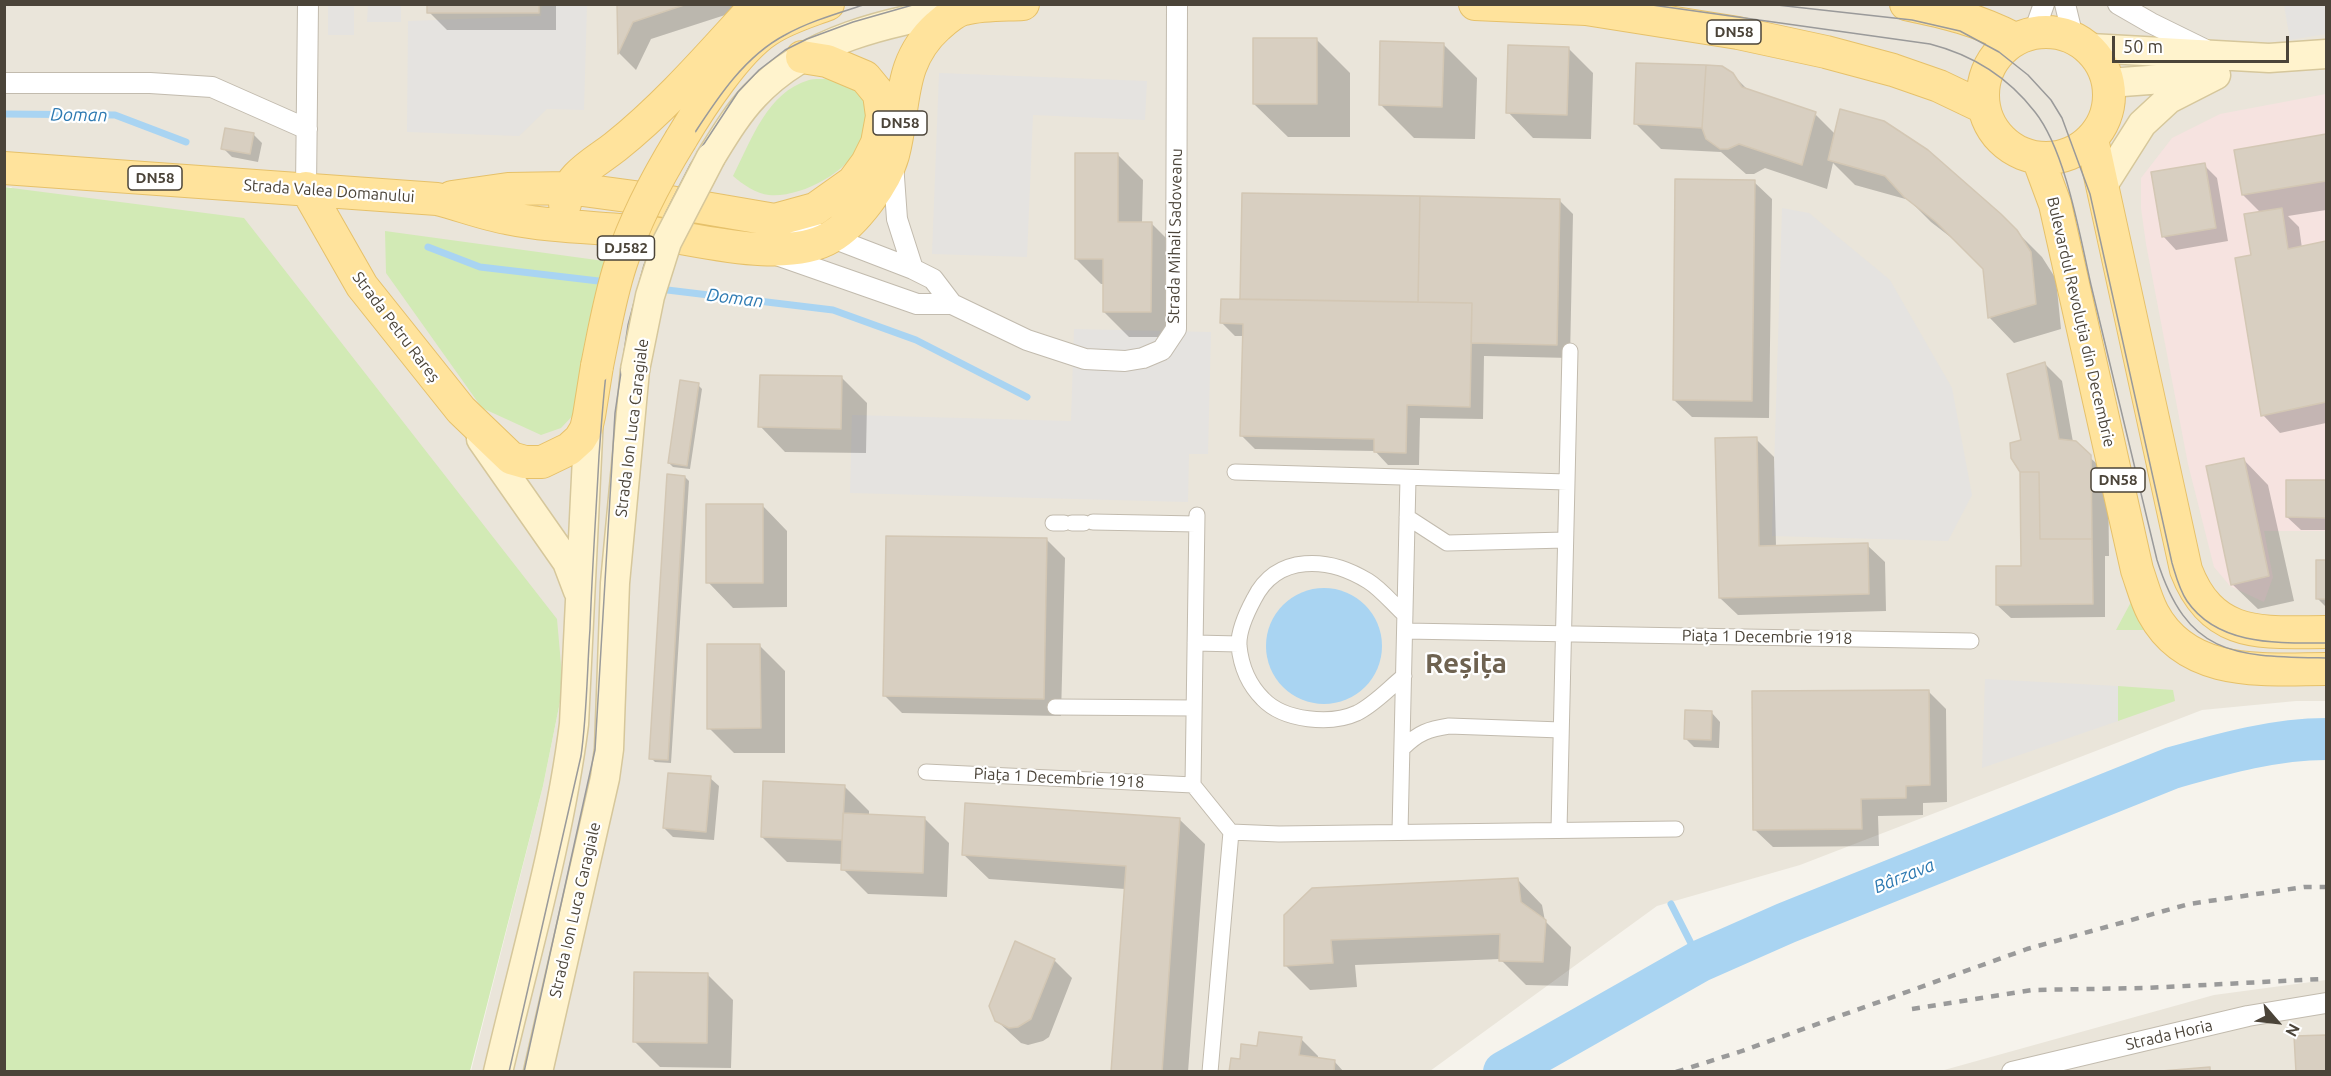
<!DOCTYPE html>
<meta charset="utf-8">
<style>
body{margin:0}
#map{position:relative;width:2331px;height:1076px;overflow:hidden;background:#f6f3ec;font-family:Ubuntu,sans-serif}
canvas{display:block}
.frame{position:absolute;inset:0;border:6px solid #4b4439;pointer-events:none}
.north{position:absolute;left:2247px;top:992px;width:60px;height:60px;-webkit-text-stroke:4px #fff;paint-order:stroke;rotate:118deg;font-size:16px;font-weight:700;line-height:24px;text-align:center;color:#4b4439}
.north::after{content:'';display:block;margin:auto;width:21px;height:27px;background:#4b4439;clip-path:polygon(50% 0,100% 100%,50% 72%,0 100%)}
.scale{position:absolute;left:2112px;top:36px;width:177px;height:27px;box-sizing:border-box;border:3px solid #4b4439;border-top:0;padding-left:8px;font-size:18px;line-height:21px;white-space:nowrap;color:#4b4439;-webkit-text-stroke:4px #fff;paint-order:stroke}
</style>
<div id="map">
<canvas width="2331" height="1076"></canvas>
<div class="frame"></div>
<div class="north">N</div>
<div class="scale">50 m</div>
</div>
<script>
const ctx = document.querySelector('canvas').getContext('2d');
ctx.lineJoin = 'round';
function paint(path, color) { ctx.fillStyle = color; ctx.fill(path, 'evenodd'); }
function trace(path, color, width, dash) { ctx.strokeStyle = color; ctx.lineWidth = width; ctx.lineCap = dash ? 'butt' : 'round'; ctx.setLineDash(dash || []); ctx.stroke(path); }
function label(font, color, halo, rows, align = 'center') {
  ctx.font = font + ' Ubuntu,sans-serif'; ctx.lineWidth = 4.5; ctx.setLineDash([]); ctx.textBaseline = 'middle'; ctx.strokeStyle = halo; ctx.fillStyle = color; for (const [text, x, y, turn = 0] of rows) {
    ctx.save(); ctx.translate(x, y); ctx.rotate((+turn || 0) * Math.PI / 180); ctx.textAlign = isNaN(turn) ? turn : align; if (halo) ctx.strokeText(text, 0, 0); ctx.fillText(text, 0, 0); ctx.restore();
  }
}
paint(new Path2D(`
 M4 5H2326V701H2296L2202 710 1800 865 1657 906 1430 1071H471L543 786 563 687 11 187H5Z
 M2326 980V1071L1937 1072 2214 995Z`), '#eae5da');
paint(new Path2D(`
 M2326 94V531H2264L2273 577 2264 602 2230 586 2214 567 2188 464 2146 244 2141 208V178L2172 138 2220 114Z`), '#f6e3e0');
paint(new Path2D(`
 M837 79 858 86 868 104C866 118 865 133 859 145 847 173 800 198 769 195 757 194 742 184 733 176 751 141 767 92 809 80 817 78 828 80 837 79Z
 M4 187 244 218 557 619 563 687 543 786 470 1071H5Z
 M385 231 604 261 579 409 561 428 541 435 482 408 386 273Z
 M2131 602 2147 630H2116Z
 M2118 686 2173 690 2175 701 2118 721Z`), '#d2eab5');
paint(new Path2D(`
 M328 5H354V35H328Z
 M368 5H401V22H367Z
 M542 5H587L584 110 547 109 519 136 407 132 408 21 541 16Z
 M2284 5H2326V34L2290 40Z
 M939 73 1147 81 1145 120 1033 115 1027 257 932 254Z
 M1782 208 1809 213 1890 280 1952 388 1972 495 1948 541 1772 536Z
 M1074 329 1211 332 1208 454H1189L1188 502 850 493 852 415 1071 421Z
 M1985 679 2118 686V721L1982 768Z`), '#e5e3e0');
paint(new Path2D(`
 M1266 646a58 58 0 1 1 116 0a58 58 0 1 1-116 0Z`), '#a9d4f2');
paint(new Path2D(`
 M429 4H556V30H447L429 12Z
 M618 4H759L651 39 636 70 619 53Z
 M1317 40 1350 73V137H1288L1254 104Z
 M1443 44 1477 78 1475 139 1414 138 1381 105Z
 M1568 48 1593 73 1591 139 1533 138 1508 112Z
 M1732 74 1749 91 1815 114 1836 135 2000 215 2042 257 2056 279 2061 329 2014 343 1989 317 1984 269 1962 246 1931 222 1909 200 1855 185 1833 163 1827 189 1765 168 1754 174H1746L1721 152 1661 149 1636 124Z
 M253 134 262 143 258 162 232 157 223 148Z
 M2326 136V210L2288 216 2299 227 2302 248 2326 243V423L2280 433 2263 415 2252 256 2261 213 2243 195 2236 152Z
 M1118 155 1143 180 1142 223H1151L1176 248V337H1129L1104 312V284H1101L1076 259Z
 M2204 165 2217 178 2228 241 2176 250 2163 236Z
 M1754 182 1772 199 1769 418 1692 417 1674 400Z
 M1244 195 1560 201 1573 214 1570 358 1484 356 1483 419 1420 418 1419 465H1388L1375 451 1255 449 1242 436 1244 336H1235L1222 323 1241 300Z
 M2045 364 2062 381 2073 442 2108 474 2109 556H2105V617L2011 618 1997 605 2022 568V441Z
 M842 378 867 403 866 453 785 452 760 426Z
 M698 385 702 389 690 469 673 467 669 463Z
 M1756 439 1774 457 1776 547 1867 545 1885 562 1886 611 1738 615 1720 598Z
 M2243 459 2268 485 2294 601 2258 609 2232 584Z
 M685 477 689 481 671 763 655 762 651 758Z
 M2288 481H2326V530H2301L2287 517Z
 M762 505 787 531V607L733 608 708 582Z
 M1047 540 1065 558 1061 716 902 713 884 695Z
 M2318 562H2326V607L2318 599Z
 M759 645 785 671V753H734L709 728Z
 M1928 691 1946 709 1947 802 1923 803V815L1878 816 1879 846 1773 847 1755 830Z
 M1712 713 1720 722 1719 748 1694 747 1686 739Z
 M710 778 719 786 714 840 673 837 664 828Z
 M844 786 869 811V816L924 818 949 843 947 897 868 894 843 869V864L787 862 762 837Z
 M1179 819 1205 844 1188 1072H1112L1125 889 989 879 963 854Z
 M1517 879 1542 905 1545 921 1571 947 1568 986 1526 985 1500 959 1355 965 1357 987 1310 990 1285 965 1286 916Z
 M1054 960 1072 978 1049 1037 1043 1041 1028 1045 1021 1043 997 1021Z
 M707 974 733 1000 731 1068 660 1067 635 1042Z
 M1301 1039 1318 1056V1059L1334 1061 1344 1072H1230L1258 1048Z`), '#0003');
trace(new Path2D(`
 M4 114 115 115 186 142
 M428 247 480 267 607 282
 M659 289 833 310 916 340 1027 397
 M1671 904 1700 961`), '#a9d4f2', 7);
trace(new Path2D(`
 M1504 1072 1700 961 1786 923 2172 768C2222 754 2274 739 2326 739`), '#a9d4f2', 42);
const building = new Path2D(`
 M427 4H539V13H427Z
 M617 4H687L633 22 618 54Z
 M1253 38H1317V104H1253Z
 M1380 41 1444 43 1442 107 1379 105Z
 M1508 45 1569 47 1567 115 1506 113Z
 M1636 63 1706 65 1702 128 1634 124Z
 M1706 65 1722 66 1733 73 1742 87 1816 112 1802 165 1739 144 1728 149H1720L1706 139 1702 128Z
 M1840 109 1884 121 1928 150 2001 214 2017 230 2031 252 2036 304 1988 318 1983 269 1936 222 1904 197 1885 176 1828 160Z
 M225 128 254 133 250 154 221 149Z
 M2326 134V181L2242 195 2234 150Z
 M1075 153H1118V222H1152L1151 312H1103V259H1075Z
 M2205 163 2216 228 2162 237 2151 172Z
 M1675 179 1755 180 1752 401 1673 400Z
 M1242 193 1420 196 1418 302 1240 299Z
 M1420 196 1560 199 1557 345 1471 343 1472 303 1418 302Z
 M2282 208 2288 249 2326 241V402L2261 416 2235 258 2251 255 2244 214Z
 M1221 299 1472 303 1470 407 1407 405 1406 453 1374 452V439L1240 436 1243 324 1220 323Z
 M2045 362 2059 439 2076 441 2091 455 2092 539H2040L2039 472H2020L2011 458 2010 443 2021 440 2007 374Z
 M760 375 842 376 841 429 758 427Z
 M680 380 699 383 687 466 668 463Z
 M1757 437 1759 546 1868 543 1869 594 1719 598 1715 438Z
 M2244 458 2269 576 2231 585 2206 466Z
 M2020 472H2039L2040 539H2092L2093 604 1996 605V566H2021Z
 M667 474 685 476 668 760 649 759Z
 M2286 480H2326V518L2286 517Z
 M706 504H763V583H706Z
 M886 536 1047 538 1044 699 883 696Z
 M2316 560H2326V599H2316Z
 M707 644H760L761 728 707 729Z
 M1929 690 1930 785 1906 786V798L1861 799 1862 829 1753 830 1752 691Z
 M1685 710 1712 711 1711 740 1684 739Z
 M668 773 711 776 706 832 663 828Z
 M763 781 845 785 842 840 761 837Z
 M965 803 1180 818 1162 1072H1111L1126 866 962 855Z
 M843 813 925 817 923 873 841 870Z
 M1518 878 1521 902 1546 920 1543 962 1499 961 1500 934 1331 940 1333 963 1284 966V915L1312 888Z
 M1015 941 1055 959 1031 1019 1018 1027 1009 1028 995 1021 989 1006Z
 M634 972 708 973 707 1043 633 1042Z
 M1259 1032 1302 1037 1299 1055 1335 1060 1334 1072H1229L1231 1058 1240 1059 1241 1044 1257 1046Z
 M2326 1035V1072H2296L2294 1036Z
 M2210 1067V1072H2149Z`);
paint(building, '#d8cfc1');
trace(building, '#d3c7b4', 1.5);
const pedestrian = new Path2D(`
 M1235 472 1567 482
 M1407 517 1447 543 1565 540
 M1093 522 1196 524
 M1053 523H1064
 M1072 523H1084
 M1405 631 1971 641
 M1195 643 1239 644
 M1404 676C1389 688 1375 704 1357 713 1331 725 1284 721 1263 699 1249 685 1241 666 1239 646 1238 631 1247 612 1254 599 1277 553 1329 557 1368 581 1381 589 1393 604 1405 615
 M1055 707 1194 708
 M1404 747C1418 733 1429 729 1449 726L1561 730
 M926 772 1193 785 1231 832 1279 834 1676 829
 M1193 785 1197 515
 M1559 830 1570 351
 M1400 832 1408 478
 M1210 1072 1231 832`);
const minor = new Path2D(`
 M2065 4 2073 37
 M2118 4 2151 23 2206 50
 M2034 32 2044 4
 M4 83H150L212 87 307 129
 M893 163 897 219 913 269
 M306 188 308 4
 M776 221 830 237 913 269 933 279 952 304 1027 340 1085 359 1125 361 1143 358 1162 350 1176 329 1177 4
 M774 254 917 304H952
 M2012 1072 2248 1016 2326 1003`);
const secondary = new Path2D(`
 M2090 48 2269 58 2326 54
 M2109 83 2203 76
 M711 157C724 136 737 114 754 96 808 38 887 23 962 9
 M2102 187 2142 124 2169 99 2216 75
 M481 439 567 562 578 591
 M498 1072C525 956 559 842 574 724L589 416
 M538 1072 605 778 609 749 615 583 635 370`);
const primary = new Path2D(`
 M1475 4 1586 9 1738 33 1826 52 1893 70 1939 86 1983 107
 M1906 4C1949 13 1975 19 2015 39
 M1983 95a63 63 0 1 1 126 0a63 63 0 1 1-126 0Z
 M681 139C700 107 737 50 768 30 786 18 807 12 828 4
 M2092 139 2186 570C2213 640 2263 632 2326 632
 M2038 158 2055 204 2137 570C2142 584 2146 600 2153 613 2188 678 2264 669 2326 669
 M4 168 437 199C461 205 484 214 507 218 555 228 604 227 652 233 701 240 786 264 831 237 855 223 885 183 893 155 906 106 897 63 938 26 945 20 955 11 964 9 983 4 1004 5 1023 4
 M306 188 362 286 461 410 511 458 525 462H542L569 449 580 439 586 429 589 416 597 366
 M452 197 508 189 568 188 664 201 775 220 815 209 853 182 867 163 877 143 882 116 879 94 865 77 827 61 802 57
 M565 204C565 177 596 162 615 147 664 108 706 60 748 14L762 4`);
trace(pedestrian, '#c2bbae', 17);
trace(minor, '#c2bbae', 22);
trace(secondary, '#d6c79b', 31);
trace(primary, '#e6c16a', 34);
trace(pedestrian, '#fff', 15);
trace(minor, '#fff', 20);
trace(secondary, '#fff3cd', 28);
trace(primary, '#ffe39c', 32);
trace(new Path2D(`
 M1645 4 1930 44C1973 55 2008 77 2035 112 2066 151 2080 237 2091 285 2113 377 2135 469 2157 560 2188 658 2236 656 2326 658
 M1768 4 1912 20 1960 31 1999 52 2028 75 2051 100 2062 118 2090 194 2172 563C2176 576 2179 589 2187 601 2218 646 2278 643 2326 643
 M509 1072 581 756C587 714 587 671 590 629 592 571 596 514 599 456 603 403 606 351 619 299 634 240 661 186 694 134 718 97 745 56 785 35 810 21 839 13 866 4
 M524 1072 595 750 615 413 628 325 644 265 666 212 690 165 738 92 759 70 785 50 807 39 853 22 916 4`), '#9a9a9a', 1.5);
trace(new Path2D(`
 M1912 1009 2032 990 2146 988 2321 979
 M1676 1072 1739 1052 2027 949 2189 904 2304 887H2326`), '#9a9a9a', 4.5, [8, 8]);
const secondaryBridge = new Path2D(`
 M635 370 650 296 667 242 711 157`);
const primaryBridge = new Path2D(`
 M597 366C604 332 610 296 621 263 635 219 657 178 681 139`);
trace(secondaryBridge, '#d6c79b', 31, []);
trace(primaryBridge, '#e6c16a', 34, []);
trace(secondaryBridge, '#fff3cd', 28);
trace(primaryBridge, '#ffe39c', 32);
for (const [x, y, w] of [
 [1734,32,54],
 [900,123,54],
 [155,178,54],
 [626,248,57],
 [2118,480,54]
]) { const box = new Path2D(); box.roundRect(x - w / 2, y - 12, w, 24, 4.5); ctx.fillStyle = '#fff'; ctx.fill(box); trace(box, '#4b4439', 1.5); }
label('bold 15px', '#4b4439', null, [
 ["DN58",1734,32],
 ["DN58",900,123],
 ["DN58",155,178],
 ["DJ582",626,248],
 ["DN58",2118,480]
]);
label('16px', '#4b4439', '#fff', [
 ["Strada Valea Domanului",329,191,4],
 ["Strada Mihail Sadoveanu",1175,236,-89],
 ["Bulevardul Revoluția din Decembrie",2081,322,77],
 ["Strada Petru Rareș",396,327,53],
 ["Strada Ion Luca Caragiale",632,428,-83],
 ["Piața 1 Decembrie 1918",1767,637,1],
 ["Piața 1 Decembrie 1918",1059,778,3],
 ["Strada Ion Luca Caragiale",575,910,-77],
 ["Strada Horia",2169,1035,-13]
]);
label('italic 18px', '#2e7ab2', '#fff', [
 ["Doman",79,115,1],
 ["Doman",735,298,7],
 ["Bârzava",1904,876,-22]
]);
label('bold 28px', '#6e6250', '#fff', [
 ["Reșița",1466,664]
]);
</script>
